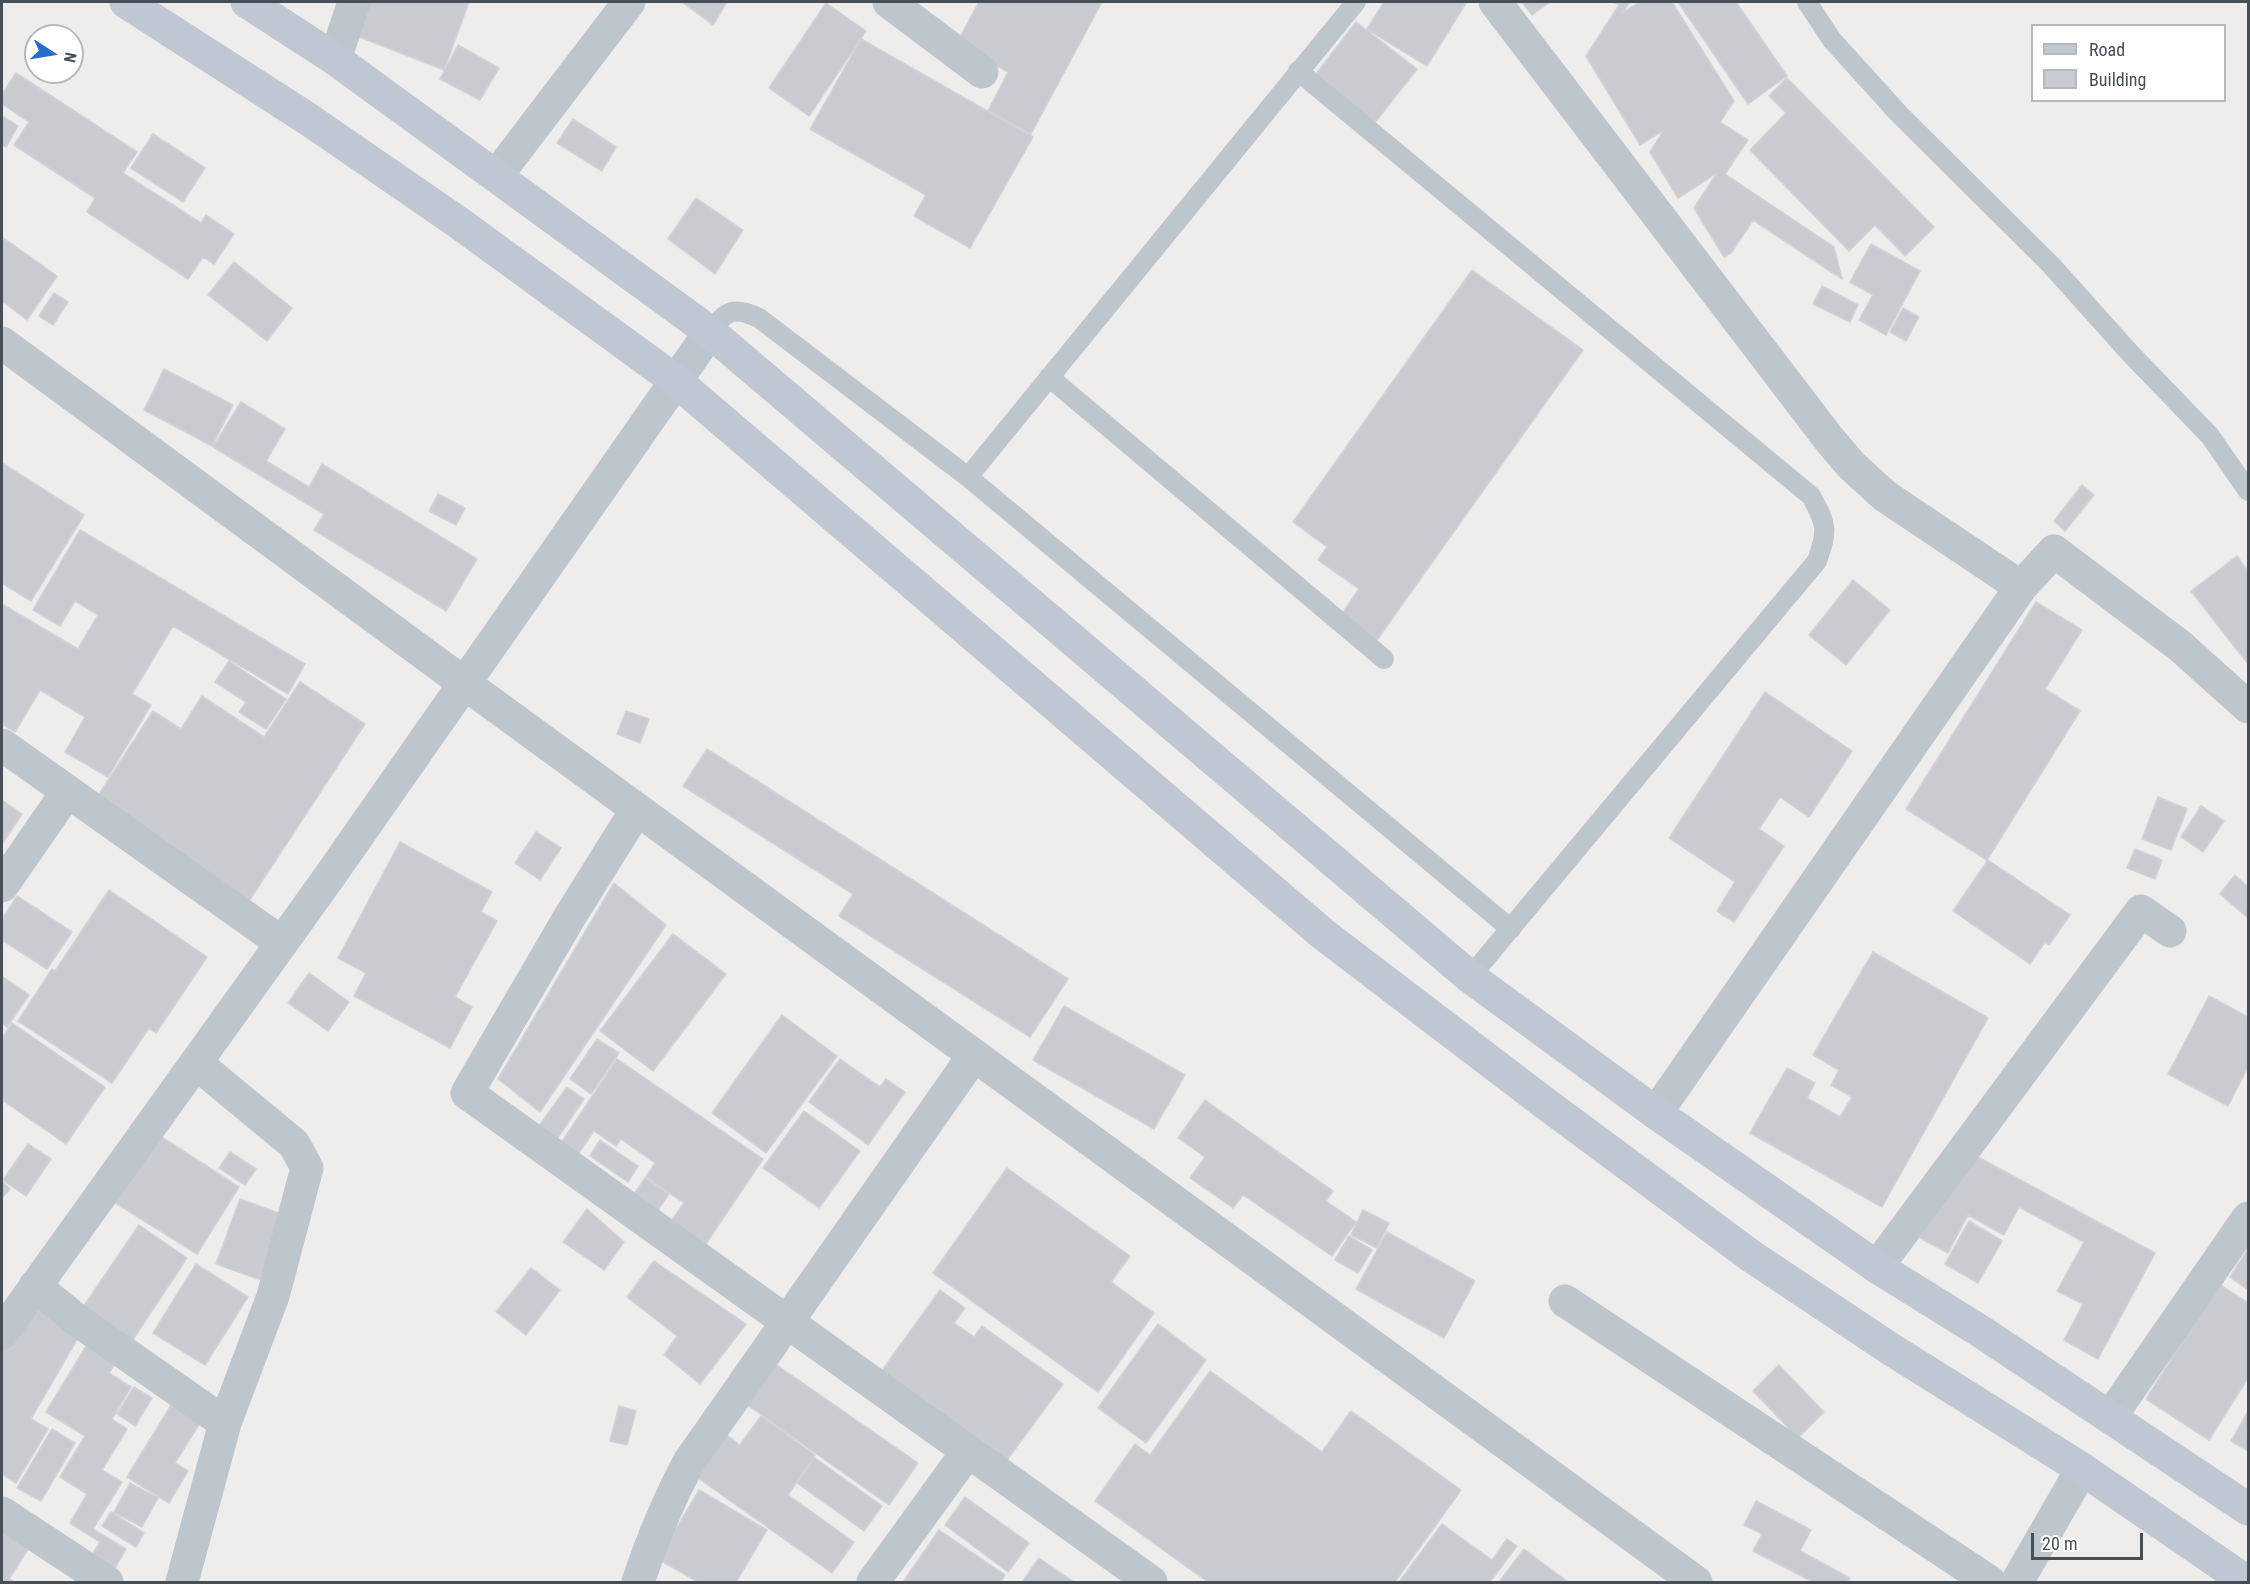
<!DOCTYPE html>
<style>
body{margin:0}
#map{position:relative;width:2250px;height:1584px;overflow:hidden;background:#efecec;font-family:"Roboto Condensed",sans-serif}
canvas{display:block}
.frame{position:absolute;inset:0;border:3px solid #464f57;pointer-events:none}
.legend{position:absolute;left:2031px;top:24px;width:195px;height:78px;box-sizing:border-box;background:#fff;border:2px solid #b5b9bc;margin:0;padding:8px 10px;list-style:none;font-size:18px;color:#464f57}
.legend li{display:flex;align-items:center;gap:12px;height:30px}
.legend b{width:30px;border:2px solid #b5b9bc}
.north{position:absolute;left:24px;top:24px;width:60px;height:60px;box-sizing:border-box;background:#fff;border:2px solid #b5b9bc;border-radius:50%;rotate:102deg;font-size:16px;font-weight:700;line-height:24px;text-align:center;color:#464f57}
.north::after{content:'';display:block;margin:auto;width:21px;height:27px;background:#286ccd;clip-path:polygon(50% 0,100% 100%,50% 72%,0 100%)}
.scale{position:absolute;left:2031px;top:1533px;width:112px;height:27px;box-sizing:border-box;border:3px solid #464f57;border-top:0;padding-left:8px;font-size:18px;line-height:21px;white-space:nowrap;color:#464f57;-webkit-text-stroke:4px #fff;paint-order:stroke}
</style>
<div id="map">
<canvas width="2250" height="1584"></canvas>
<div class="frame"></div>
<ul class="legend">
<li><b style="height:8px;background:#bec7d2"></b>Road</li>
<li><b style="height:16px;background:#cacbd0"></b>Building</li>
</ul>
<div class="north">N</div>
<div class="scale">20 m</div>
</div>
<script>
const ctx = document.querySelector('canvas').getContext('2d');
ctx.lineJoin = 'round';
function paint(path, color) { ctx.fillStyle = color; ctx.fill(path, 'evenodd'); }
function trace(path, color, width, dash) { ctx.strokeStyle = color; ctx.lineWidth = width; ctx.lineCap = dash ? 'butt' : 'round'; ctx.setLineDash(dash || []); ctx.stroke(path); }
const building = new Path2D(`
 M369 2H469L444 70 357 36Z
 M682 2H727L713 25Z
 M979 2H1102L1031 134 988 111 1008 72 956 44Z
 M1384 2H1464L1466 3 1427 66 1367 29Z
 M1522 2H1550L1532 15Z
 M1613 2H1630L1622 13 1640 2H1672L1734 101 1720 122 1748 140 1725 174 1834 247 1842 279 1753 220 1732 252 1724 257 1694 208 1717 173 1678 198 1650 152 1664 130 1640 145 1586 56 1619 5Z
 M1678 2H1736L1787 76 1748 104Z
 M826 3 866 31 809 116 769 88Z
 M1356 22 1417 69 1373 125 1313 78Z
 M861 39 1033 137 970 248 914 216 926 195 810 129Z
 M458 45 499 68 480 100 440 79Z
 M16 73 137 152 123 173 201 223 206 215 234 234 214 264 203 257 188 279 87 212 95 198 14 145 29 122 2 104V94Z
 M1787 78 1934 227 1905 256 1875 225 1849 251 1750 150 1786 113 1769 96Z
 M2 116 18 126 6 147 2 145Z
 M573 119 616 147 602 171 557 143Z
 M153 134 205 168 183 202 131 168Z
 M696 198 743 230 715 274 668 239Z
 M2 237 57 276 27 320 2 301Z
 M1871 244 1920 271 1886 335 1859 320 1873 295 1850 282Z
 M234 262 292 308 267 341 208 295Z
 M1472 270 1583 350 1377 640 1341 615 1359 589 1318 560 1327 547 1293 522Z
 M1822 286 1858 305 1850 322 1813 304Z
 M54 293 68 302 53 325 39 316Z
 M1903 308 1919 317 1906 341 1890 332Z
 M164 369 233 405 212 446 144 410Z
 M241 402 285 429 266 461 309 487 322 464 477 559 446 611 314 530 324 514 213 447Z
 M2 463 84 515 31 601 2 583Z
 M2082 485 2094 495 2065 531 2054 521Z
 M438 494 465 508 456 525 429 511Z
 M80 530 305 664 288 694 173 626 132 694 151 705 108 777 65 752 85 717 40 690 15 732 2 724V604L78 649 98 615 75 601 60 626 33 610Z
 M2237 556 2248 571V664L2191 591Z
 M1853 580 1890 610 1846 665 1809 635Z
 M2036 602 2082 630 2045 689 2080 711 1987 860 1906 809Z
 M229 661 286 699 266 729 239 712 246 702 215 682Z
 M300 682 365 724 247 904 94 802 153 711 181 729 202 696 264 737Z
 M1765 692 1852 751 1809 817 1780 797 1759 829 1784 846 1734 922 1717 911 1735 882 1669 838Z
 M626 711 649 719 640 743 617 734Z
 M707 749 1068 979 1030 1037 839 916 853 894 683 786Z
 M2158 797 2187 809 2171 850 2142 839Z
 M2 800 22 814 2 844Z
 M2201 806 2224 821 2203 852 2181 837Z
 M536 832 561 848 540 880 515 863Z
 M400 842 492 892 481 912 497 921 455 997 472 1007 450 1048 354 996 366 973 338 958Z
 M2135 849 2162 860 2155 879 2127 868Z
 M1988 860 2070 915 2049 945 2045 942 2030 964 1953 911Z
 M2235 875 2248 887V918L2220 894Z
 M614 883 666 925 540 1112 498 1079Z
 M109 890 207 957 156 1033 149 1028 112 1083 18 1021 52 969 55 971Z
 M17 896 72 932 47 969 2 940V919Z
 M673 934 726 974 653 1071 600 1031Z
 M1873 952 1988 1018 1882 1207 1750 1133 1787 1068 1815 1083 1807 1098 1840 1117 1852 1097 1831 1085 1839 1070 1813 1055Z
 M309 973 349 1002 328 1031 288 1003Z
 M2 976 29 995 7 1027 2 1023Z
 M2209 996 2248 1017V1067L2228 1106 2168 1074Z
 M1064 1006 1185 1075 1154 1129 1033 1060Z
 M782 1015 837 1056 766 1153 712 1113Z
 M12 1023 105 1087 66 1144 2 1100V1038Z
 M597 1039 619 1053 591 1094 570 1079Z
 M617 1059 763 1159 703 1248 669 1224 684 1203 646 1177 655 1163 621 1139 616 1146 594 1131 578 1154 561 1143Z
 M840 1059 880 1087 886 1079 905 1092 868 1145 809 1102Z
 M567 1087 584 1099 557 1139 539 1126Z
 M1205 1100 1333 1191 1326 1201 1356 1222 1332 1256 1243 1195 1233 1208 1190 1178 1205 1157 1178 1138Z
 M804 1111 860 1151 819 1208 763 1168Z
 M157 1134 239 1187 197 1254 114 1202Z
 M600 1140 638 1166 628 1182 590 1156Z
 M28 1144 51 1159 26 1196 3 1180Z
 M1967 1151 2155 1253 2098 1359 2064 1340 2083 1304 2057 1291 2084 1242 2019 1207 2004 1235 1968 1215 1948 1253 1920 1238Z
 M230 1152 256 1169 245 1185 219 1168Z
 M1007 1168 1130 1256 1111 1282 1154 1313 1098 1392 933 1273Z
 M645 1178 669 1194 656 1213 632 1197Z
 M2 1181 10 1189 2 1198Z
 M240 1199 284 1215 261 1280 216 1264Z
 M587 1209 624 1242 604 1270 563 1242Z
 M1363 1210 1389 1223 1377 1248 1351 1235Z
 M1969 1221 2002 1241 1978 1283 1945 1264Z
 M139 1225 187 1258 130 1344 81 1310Z
 M1387 1232 1475 1281 1444 1338 1356 1289Z
 M1349 1236 1372 1250 1358 1273 1335 1260Z
 M2248 1249V1290L2230 1277Z
 M654 1261 746 1324 700 1384 664 1355 677 1336 627 1297Z
 M196 1264 248 1297 205 1365 153 1333Z
 M531 1268 560 1290 526 1335 496 1312Z
 M2219 1284 2248 1303V1378L2209 1440 2146 1399Z
 M940 1290 965 1308 954 1323 974 1337 982 1326 1063 1384 1002 1467 878 1376Z
 M36 1305 79 1336 31 1419 48 1429 16 1483 2 1474V1348Z
 M1158 1324 1206 1360 1146 1443 1098 1408Z
 M88 1343 117 1360 109 1373 131 1387 112 1419 127 1429 102 1470 122 1482 93 1529 126 1549 110 1577 87 1563 100 1542 70 1523 87 1494 60 1477 85 1436 46 1412Z
 M771 1361 918 1463 889 1505 743 1402Z
 M1779 1365 1824 1412 1798 1438 1753 1391Z
 M1210 1371 1322 1452 1351 1411 1461 1490 1395 1582H1208L1095 1501 1135 1444 1150 1455Z
 M134 1387 152 1398 135 1426 117 1414Z
 M171 1405 200 1423 175 1463 188 1471 169 1503 127 1477Z
 M619 1406 636 1411 627 1445 610 1441Z
 M2248 1411V1451L2231 1441Z
 M761 1416 815 1455 788 1495 854 1542 832 1573 691 1473 721 1431 740 1445Z
 M52 1429 75 1443 41 1501 17 1488Z
 M815 1458 882 1506 864 1531 797 1483Z
 M130 1483 158 1498 142 1527 114 1512Z
 M699 1490 767 1530 736 1582H698L649 1554 667 1524 676 1529Z
 M965 1497 1029 1543 1008 1572 945 1525Z
 M1756 1501 1811 1530 1800 1551 1850 1578 1847 1582H1813L1753 1551 1762 1534 1744 1525Z
 M111 1512 144 1533 136 1547 102 1526Z
 M1442 1524 1492 1560 1507 1539 1517 1546 1490 1582H1399Z
 M2 1530 29 1548 9 1579 14 1582H2Z
 M939 1530 1005 1575 1001 1582H903Z
 M1524 1549 1568 1582H1499Z
 M1039 1558 1074 1582H1022Z`);
paint(building, '#cacbd0');
trace(building, '#d0d2d7', 1.5);
trace(new Path2D(`
 M1807 2 1832 40 1899 114 2051 265 2129 352 2210 436 2248 491
 M1298 71 1811 496C1827 525 1828 530 1817 561L1470 977
 M710 332C726 310 734 306 759 318L968 477 1511 929
 M1049 377 1384 659
 M968 477 1356 2`), '#bec6cd', 20);
trace(new Path2D(`
 M889 2 982 72
 M1495 2 1829 439 1851 465 1885 496 2021 587
 M335 59 354 2
 M497 175 629 2
 M2 343 464 683 1696 1582
 M2 745 282 943
 M637 809 569 918 467 1093 1151 1582
 M2 886 67 792
 M1656 1113 2021 587 2054 551 2180 646 2248 707
 M1877 1267 2141 911 2170 931
 M35 1286 77 1320 225 1423
 M1565 1301 1990 1582
 M2 1333 327 880 710 332
 M2111 1416 2248 1218
 M2 1513 107 1582
 M182 1582 225 1423 273 1296 307 1168 294 1144 196 1063
 M638 1582C652 1540 668 1501 689 1462L974 1055
 M873 1582 968 1451
 M2017 1582 2082 1469`), '#bec6cd', 33);
trace(new Path2D(`
 M126 2 308 119 459 223 676 381 1323 934 1542 1101 1751 1256 1889 1348 2082 1469 2247 1582
 M247 2 335 59 710 332 1470 977 1656 1113 1877 1267 1980 1331 2248 1509`), '#bec7d2', 33);
</script>
